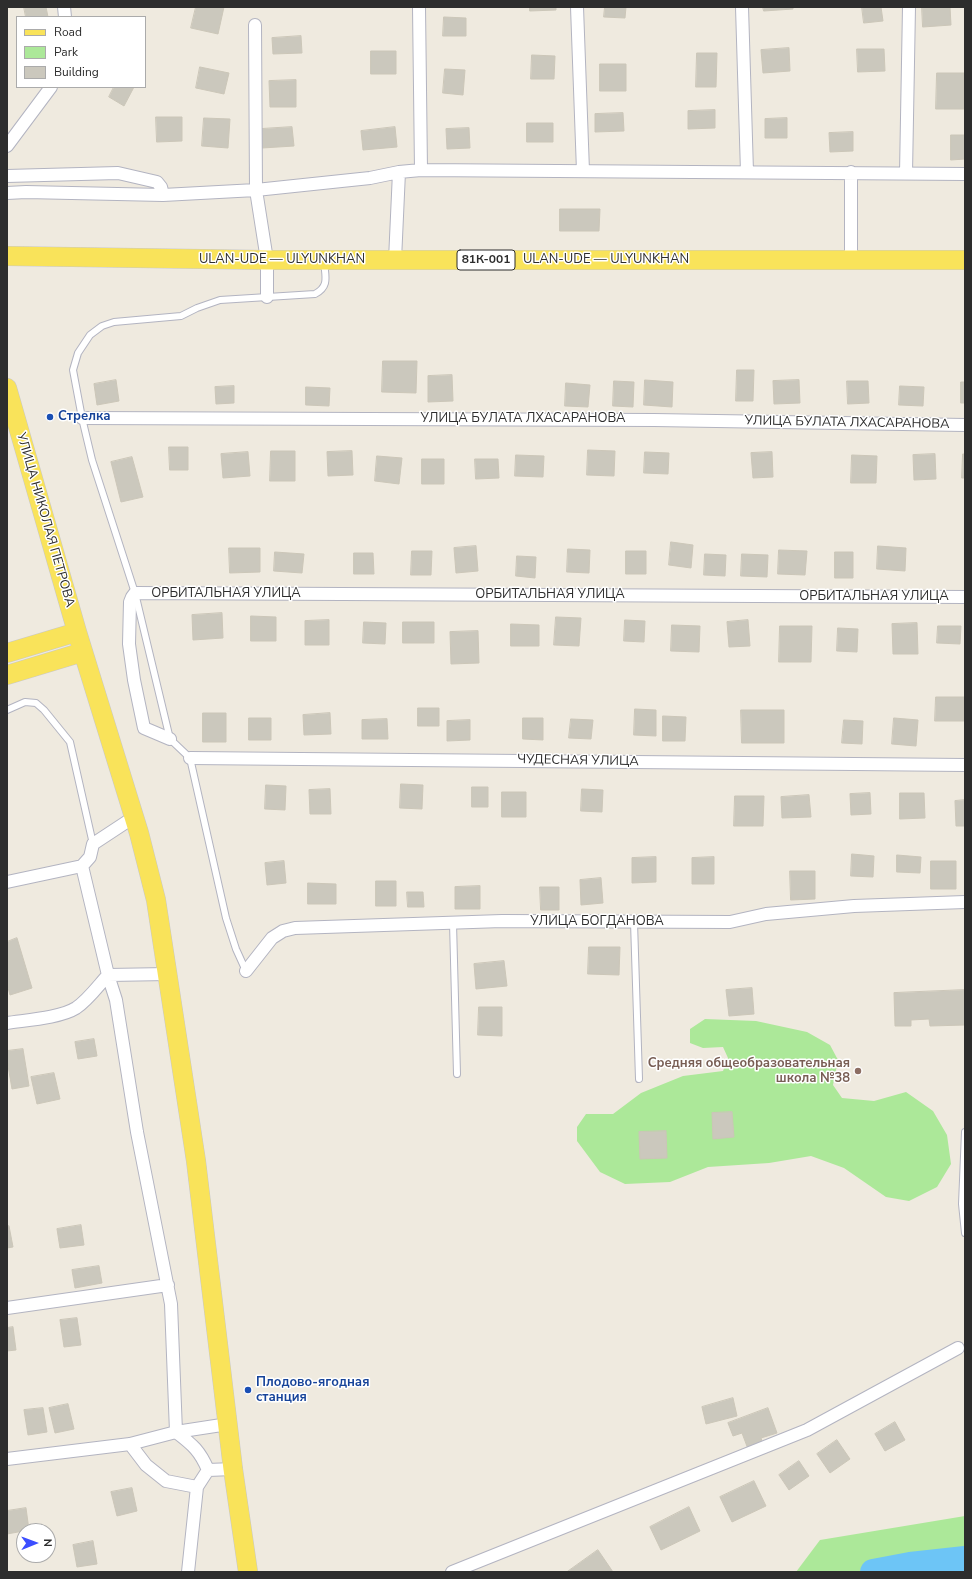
<!DOCTYPE html>
<meta charset="utf-8">
<style>
body{margin:0}
#map{position:relative;width:972px;height:1579px;overflow:hidden;background:#efeadf;font-family:"Nunito Sans",sans-serif}
canvas{display:block}
.frame{position:absolute;inset:0;border:8px solid #2d2d2d;pointer-events:none}
.legend{position:absolute;left:16px;top:16px;width:130px;height:72px;box-sizing:border-box;background:#fff;border:1px solid #ababab;margin:0;padding:5px 7px;list-style:none;font-size:12px;color:#2d2d2d}
.legend li{display:flex;align-items:center;gap:8px;height:20px}
.legend b{width:20px;border:1px solid #ababab}
.north{position:absolute;left:16px;top:1523px;width:40px;height:40px;box-sizing:border-box;background:#fff;border:1px solid #ababab;border-radius:50%;rotate:89deg;font-size:11px;font-weight:700;line-height:16px;text-align:center;color:#2d2d2d}
.north::after{content:'';display:block;margin:auto;width:14px;height:18px;background:#3c4eff;clip-path:polygon(50% 0,100% 100%,50% 72%,0 100%)}
</style>
<div id="map">
<canvas width="972" height="1579"></canvas>
<div class="frame"></div>
<ul class="legend">
<li><b style="height:5px;background:#f9e35a"></b>Road</li>
<li><b style="height:11px;background:#ace899"></b>Park</li>
<li><b style="height:11px;background:#cbc8bd"></b>Building</li>
</ul>
<div class="north">N</div>
</div>
<script>
const ctx = document.querySelector('canvas').getContext('2d');
ctx.lineJoin = 'round';
function paint(path, color) { ctx.fillStyle = color; ctx.fill(path, 'evenodd'); }
function trace(path, color, width, dash) { ctx.strokeStyle = color; ctx.lineWidth = width; ctx.lineCap = dash ? 'butt' : 'round'; ctx.setLineDash(dash || []); ctx.stroke(path); }
function label(font, color, halo, rows, align = 'center') {
  ctx.font = font + ' "Nunito Sans",sans-serif'; ctx.lineWidth = 3; ctx.setLineDash([]); ctx.textBaseline = 'middle'; ctx.strokeStyle = halo; ctx.fillStyle = color; for (const [text, x, y, turn = 0] of rows) {
    ctx.save(); ctx.translate(x, y); ctx.rotate((+turn || 0) * Math.PI / 180); ctx.textAlign = isNaN(turn) ? turn : align; if (halo) ctx.strokeText(text, 0, 0); ctx.fillText(text, 0, 0); ctx.restore();
  }
}
paint(new Path2D(`
 M705 1019 756 1021 807 1032 830 1045 838 1060 833 1085 842 1098 874 1101 906 1092 933 1111 947 1135 951 1164 937 1187 909 1201 886 1197 844 1168 811 1156 769 1163 708 1167 670 1182 625 1184 600 1172 577 1141V1127L586 1114H613L641 1093 683 1076 723 1071 728 1058 723 1047 703 1048 690 1043V1029Z
 M965 1516V1572H796L820 1540Z`), '#ace899');
trace(new Path2D(`
 M873 1572 910 1565 965 1559`), '#6dc5f6', 26);
const building = new Path2D(`
 M24 7H46L48 17H26Z
 M196 7H224L218 34 191 28Z
 M530 7H556V10L530 11Z
 M605 7H626L625 18 604 17Z
 M763 7H793V9L764 11Z
 M862 7H881L883 21 864 23Z
 M922 7H950L951 25 923 27Z
 M444 17 466 18V36H443Z
 M301 36 302 53 273 54 272 38Z
 M789 48 790 71 763 73 761 50Z
 M857 49H884L885 71 858 72Z
 M371 51H396V74H371Z
 M697 53H717L716 87H696Z
 M532 55 555 56 554 79H531Z
 M600 64H626V91H600Z
 M200 67 229 73 224 94 196 88Z
 M445 69 465 70 463 95 443 93Z
 M937 73H964V109H936Z
 M296 80V107H270L269 81Z
 M114 87H134L124 106 109 97Z
 M715 110V128L688 129V111Z
 M623 113 624 131 595 132V114Z
 M156 117H182V141L157 142Z
 M204 118 230 119 228 148 202 146Z
 M787 118V138H765V119Z
 M527 123H553V142H527Z
 M292 127 294 146 262 148 261 129Z
 M395 127 397 147 363 150 361 131Z
 M469 128 470 148 447 149 446 129Z
 M853 132V151L830 152 829 133Z
 M951 135H965V159L951 160Z
 M560 209H600L599 231H560Z
 M383 361H417L416 393 382 392Z
 M737 370H754L753 401H736Z
 M452 375 453 401 428 402V376Z
 M116 380 119 401 97 405 94 384Z
 M645 380 673 382 672 407 644 405Z
 M799 380 800 403 774 404 773 381Z
 M614 381 634 382 633 407 613 406Z
 M847 381H868L869 403 848 404Z
 M961 382H965V403H961Z
 M566 383 590 385 588 407 565 406Z
 M234 386V403L216 404 215 387Z
 M900 386 924 387 923 406 899 405Z
 M306 387 330 388 329 406 306 405Z
 M169 447H188V470H170Z
 M588 450 615 451 614 476 587 475Z
 M271 451H295V481H270Z
 M352 451 353 475 328 476 327 452Z
 M248 452 250 476 223 478 221 454Z
 M645 452 669 453 668 474 644 473Z
 M772 452 773 477 753 478 751 453Z
 M935 454 936 479 914 480 913 455Z
 M963 454H965V478H962Z
 M516 455 544 456 543 477 515 476Z
 M852 455 877 456 876 483H851Z
 M377 456 402 458 399 484 375 481Z
 M132 457 143 497 121 502 111 462Z
 M422 459H444V484H422Z
 M475 459H498L499 478 476 479Z
 M671 542 693 545 691 568 669 565Z
 M476 546 478 571 456 573 454 548Z
 M878 546 906 548 905 571 877 569Z
 M229 548H260V572L230 573Z
 M568 549 590 550 589 573 567 572Z
 M779 550 807 551 805 575 778 574Z
 M412 551H432L431 575H411Z
 M626 551H646V574H626Z
 M275 552 304 554 302 573 274 571Z
 M835 552H853V578H835Z
 M354 553H373L374 574H354Z
 M705 554 726 555 725 576 704 575Z
 M742 554 768 555 767 577 741 576Z
 M517 556 536 557 535 578 516 576Z
 M222 613 223 638 193 640 192 615Z
 M251 616 276 617V641H251Z
 M556 617 581 618 579 646 554 645Z
 M329 620V645H305V621Z
 M625 620 645 621 644 642 624 641Z
 M748 620 750 646 729 647 727 622Z
 M364 622 386 623 385 644 363 643Z
 M403 622H434V643H403Z
 M917 623 918 654H893L892 624Z
 M511 624 539 625V646H511Z
 M672 625 700 626 699 652 671 651Z
 M780 626H812L811 662H779Z
 M938 626H961L960 644 937 643Z
 M838 628 858 629 857 652 837 651Z
 M478 631 479 663 451 664 450 632Z
 M936 697H964V721H935Z
 M418 708H439V726H418Z
 M635 709 656 710V736L634 735Z
 M741 710H784V743H742Z
 M203 713H226V742H203Z
 M330 713 331 734 304 735 303 715Z
 M663 716 686 717 685 741H663Z
 M249 718H271V740H249Z
 M523 718H543V740L523 739Z
 M894 718 918 720 916 746 892 744Z
 M387 719 388 739H362V720Z
 M571 719 593 720 591 739 569 738Z
 M470 720V740L447 741V721Z
 M844 720 863 721 862 744 842 743Z
 M401 784 423 785 422 809 400 808Z
 M266 785 286 786 285 810 265 809Z
 M472 787H488V807H472Z
 M330 789 331 814H310L309 790Z
 M582 789 603 790 602 812 581 811Z
 M502 792H526V817H502Z
 M870 793 871 814 851 815 850 794Z
 M900 793H924L925 818 900 819Z
 M809 795 811 817 782 818 781 797Z
 M735 796H764L763 826H734Z
 M965 800V826H956L955 801Z
 M852 854 874 856 873 877 851 876Z
 M897 855 921 857 920 873 897 872Z
 M656 857V882L632 883V858Z
 M714 857V884H692V858Z
 M284 861 286 883 267 885 265 863Z
 M931 861H956V889H931Z
 M790 871H815V899L791 900Z
 M601 878 603 903 581 905 580 880Z
 M376 881H396V906H376Z
 M308 883 336 884V904H308Z
 M480 886V909H455V887Z
 M540 887H559V910H541Z
 M407 892H423L424 907H408Z
 M17 938 32 988 10 995 7 984V942Z
 M589 947H620L619 975 588 974Z
 M504 961 507 986 476 989 474 964Z
 M752 988 754 1014 729 1016 726 990Z
 M965 990V1025L930 1026 929 1019 911 1020V1026H895L894 993Z
 M479 1007H502V1036L478 1035Z
 M94 1039 97 1056 78 1059 75 1042Z
 M23 1049 29 1086 12 1089 7 1060V1051Z
 M54 1073 60 1099 37 1104 31 1077Z
 M732 1112 734 1137 713 1139 712 1113Z
 M666 1131 667 1158 640 1159 639 1132Z
 M81 1225 84 1245 60 1248 57 1229Z
 M9 1226 13 1247 7 1248V1227Z
 M99 1266 102 1283 75 1288 72 1270Z
 M77 1318 81 1345 64 1347 60 1320Z
 M13 1327 16 1350 7 1351V1328Z
 M733 1398 737 1416 706 1424 702 1407Z
 M68 1404 74 1429 55 1433 49 1408Z
 M43 1408 47 1432 28 1435 24 1410Z
 M768 1408 777 1433 761 1438 763 1444 748 1449 742 1433 733 1436 728 1423Z
 M895 1422 905 1440 885 1451 875 1434Z
 M837 1440 850 1459 830 1473 817 1454Z
 M799 1461 809 1476 789 1490 779 1475Z
 M754 1481 766 1506 732 1522 720 1497Z
 M132 1488 137 1511 117 1516 111 1492Z
 M689 1507 700 1531 661 1550 650 1527Z
 M26 1508 29 1530 7 1534V1511Z
 M93 1541 97 1564 77 1567 73 1545Z
 M598 1550 613 1572H567Z`);
paint(building, '#cbc8bd');
trace(building, '#cbc6b8', 1);
const service = new Path2D(`
 M7 710 25 702 36 703 44 710 70 742 93 844
 M634 922 639 1079
 M453 923 457 1074
 M246 971 236 949 226 918 190 758 170 739 135 593 92 460 82 418 73 370 78 353 90 335 102 326 114 322 181 316 197 308 220 300 315 294C330 286 325 276 324 261
 M965 1132 962 1204 965 1233`);
const minor = new Path2D(`
 M64 7 65 17
 M419 7 421 170
 M577 7 583 171
 M742 7 747 172
 M255 25 256 190 267 260V297
 M7 146 51 87
 M851 172V260
 M906 173 909 7
 M7 176 118 173 157 182 161 187 163 195 256 190 370 178 399 172 421 170 965 174
 M7 193 26 192 163 195
 M395 260 399 172
 M82 418 654 420 965 425
 M170 739 144 728 134 680 129 644 130 602 132 597 135 593 965 597
 M190 758 965 765
 M82 866 90 857 93 844 134 817
 M7 882 82 866 108 975C98 986 88 1000 76 1008 60 1018 26 1020 7 1023
 M246 971 272 938 283 931 295 928 502 921 730 922 766 914 854 906 965 902
 M168 974 108 975 116 1000 137 1132 171 1304 176 1432C193 1445 200 1451 208 1470
 M7 1308 168 1285
 M130 1444 146 1465 166 1481 197 1487
 M7 1459 130 1444 176 1432 228 1424
 M188 1572 197 1487 208 1470 233 1469
 M452 1572 807 1430 958 1348`);
const primary = new Path2D(`
 M7 256 267 260H965
 M7 388 77 632 139 833 156 900 196 1161 233 1469 248 1572
 M7 653 77 632
 M7 675 83 652`);
trace(service, '#b3b4c1', 8);
trace(minor, '#b3b4c1', 14);
trace(primary, '#c8c8c8', 20);
trace(service, '#fff', 6);
trace(minor, '#fff', 12);
trace(primary, '#f9e35a', 19);
for (const [x, y, r, color] of [
 [50,417,4,"#1a4fb4"],
 [858,1071,4,"#8d6e63"],
 [248,1390,4,"#1a4fb4"]
]) { const dot = new Path2D(); dot.arc(x, y, r, 0, 2 * Math.PI); ctx.fillStyle = color; ctx.fill(dot); trace(dot, '#fff', 1.5); }
for (const [x, y, w] of [
 [486,260,58]
]) { const box = new Path2D(); box.roundRect(x - w / 2, y - 10, w, 20, 3); ctx.fillStyle = '#fff'; ctx.fill(box); trace(box, '#2d2d2d', 1); }
label('bold 12px', '#2d2d2d', null, [
 ["81К-001",486,260]
]);
label('13px', '#2d2d2d', '#fff', [
 ["ULAN-UDE — ULYUNKHAN",282,260],
 ["ULAN-UDE — ULYUNKHAN",606,260],
 ["УЛИЦА БУЛАТА ЛХАСАРАНОВА",523,419],
 ["УЛИЦА БУЛАТА ЛХАСАРАНОВА",847,423,1],
 ["УЛИЦА НИКОЛАЯ ПЕТРОВА",45,520,74],
 ["ОРБИТАЛЬНАЯ УЛИЦА",226,594],
 ["ОРБИТАЛЬНАЯ УЛИЦА",550,595],
 ["ОРБИТАЛЬНАЯ УЛИЦА",874,597],
 ["ЧУДЕСНАЯ УЛИЦА",578,761,1],
 ["УЛИЦА БОГДАНОВА",597,922]
]);
label('bold 13px', '#164399', '#fff', [
 ["Стрелка",58,417],
 ["Плодово-ягодная",256,1383],
 ["станция",256,1398]
], 'left');
label('bold 13px', '#785e54', '#fff', [
 ["Средняя общеобразовательная",850,1064],
 ["школа №38",850,1079]
], 'right');
</script>
